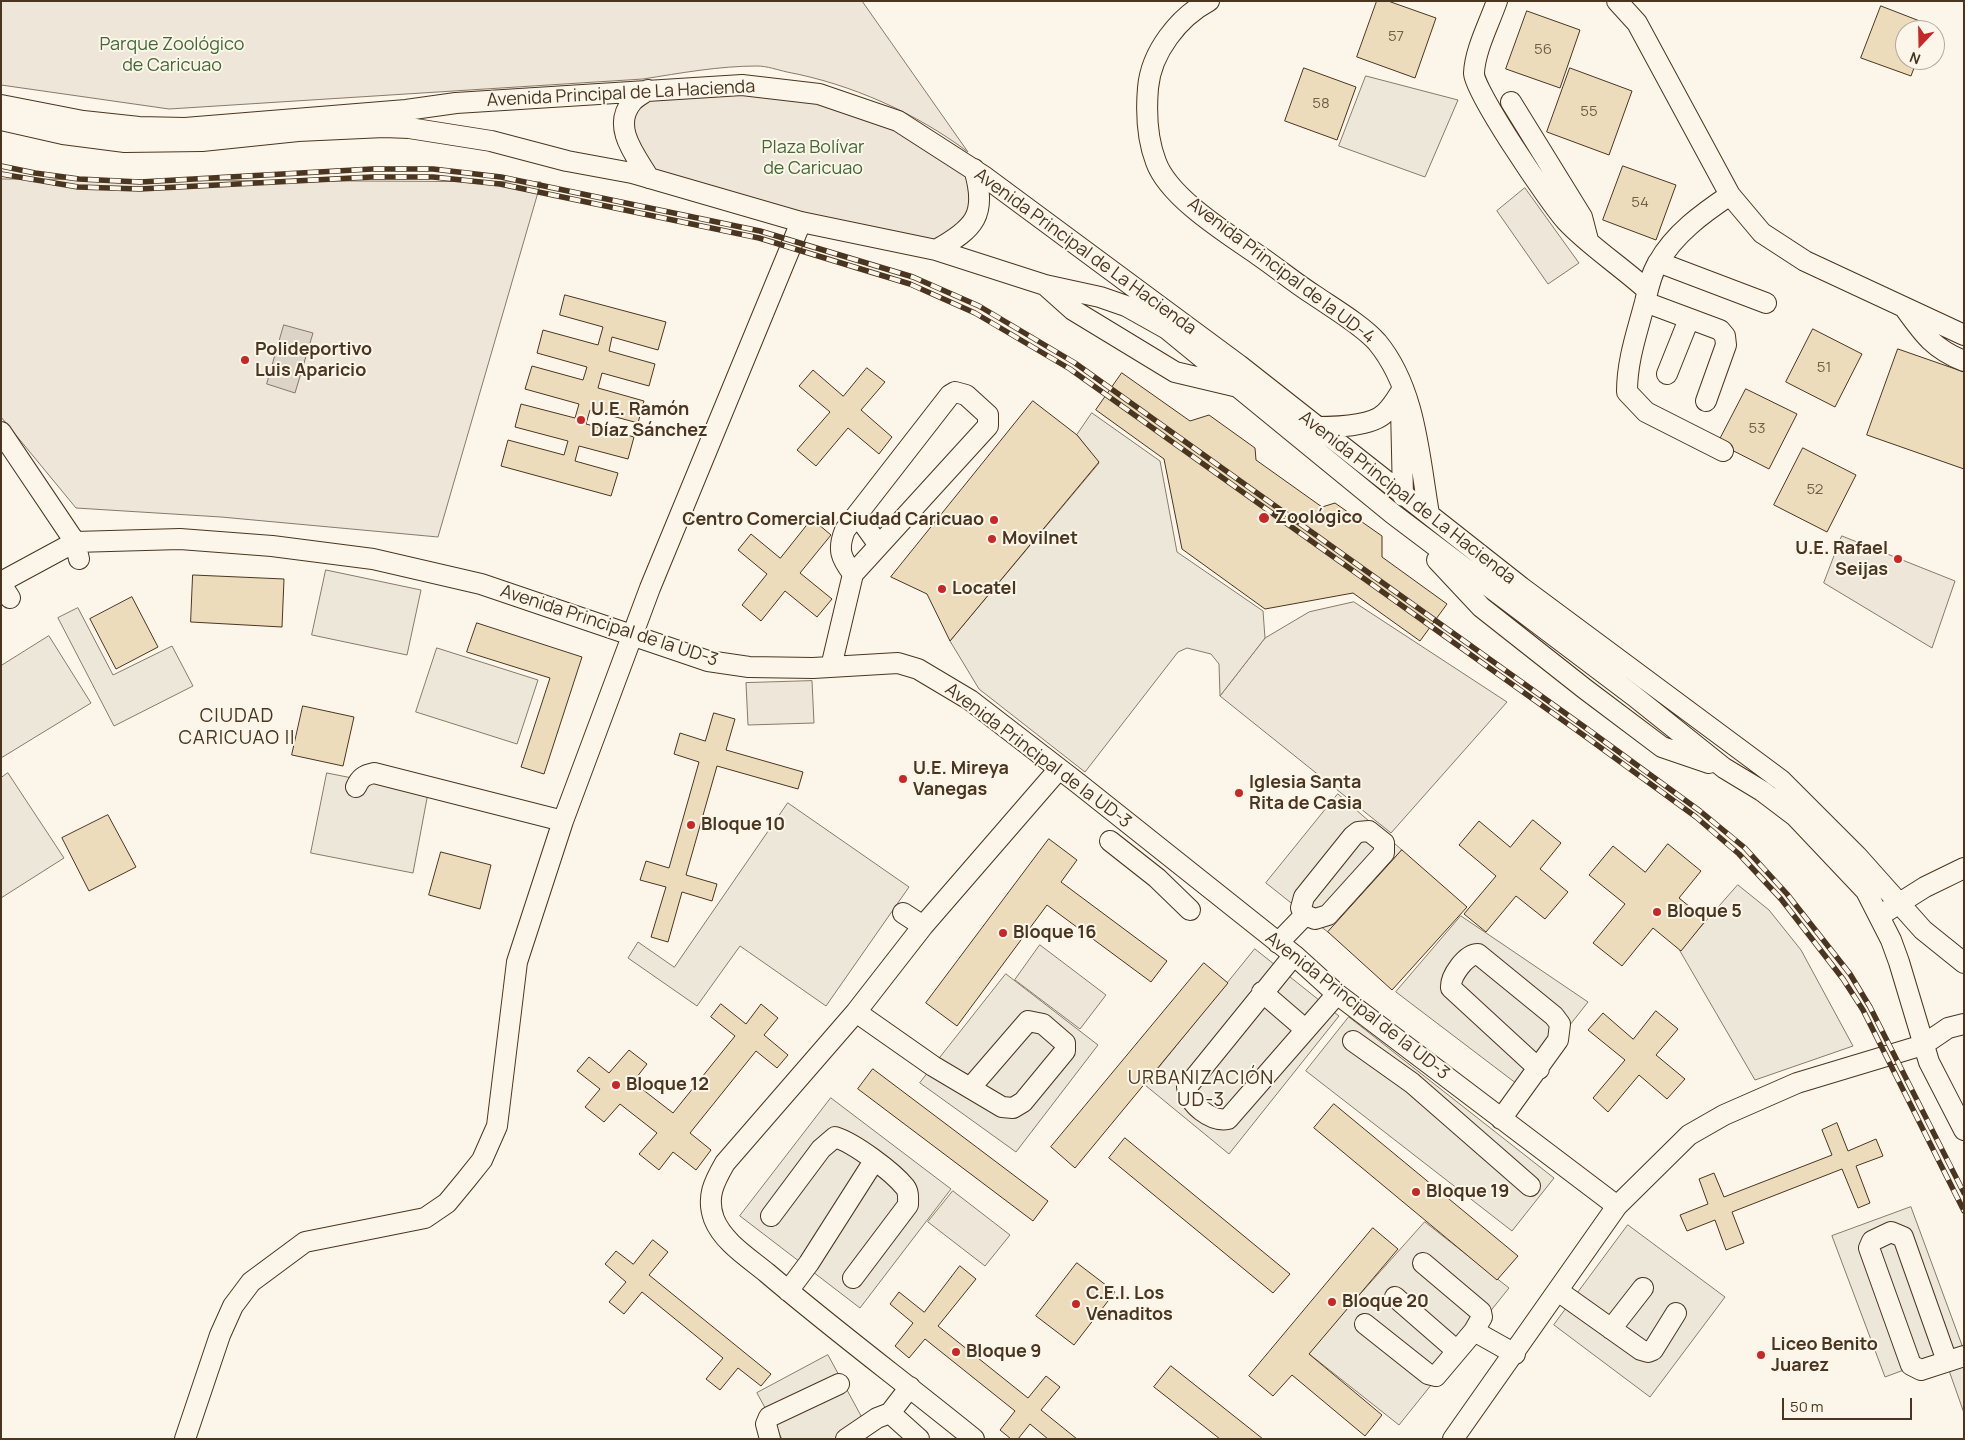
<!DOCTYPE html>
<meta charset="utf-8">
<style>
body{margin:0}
#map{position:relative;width:1965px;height:1440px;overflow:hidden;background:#fbf6e9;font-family:Manrope,sans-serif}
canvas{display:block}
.frame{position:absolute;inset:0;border:2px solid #4a3520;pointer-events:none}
.north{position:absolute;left:1895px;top:20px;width:50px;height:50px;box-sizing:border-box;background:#fbf6e9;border:1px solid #b4a999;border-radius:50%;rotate:201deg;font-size:14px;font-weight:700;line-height:20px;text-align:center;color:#4a3520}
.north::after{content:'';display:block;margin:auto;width:18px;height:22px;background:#c62828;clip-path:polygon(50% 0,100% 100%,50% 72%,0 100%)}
.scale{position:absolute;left:1782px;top:1398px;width:130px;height:22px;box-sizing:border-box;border:2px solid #4a3520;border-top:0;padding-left:6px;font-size:15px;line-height:18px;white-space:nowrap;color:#4a3520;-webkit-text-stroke:4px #fbf6e9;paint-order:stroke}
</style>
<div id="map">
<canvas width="1965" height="1440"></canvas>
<div class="frame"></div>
<div class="north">N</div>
<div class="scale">50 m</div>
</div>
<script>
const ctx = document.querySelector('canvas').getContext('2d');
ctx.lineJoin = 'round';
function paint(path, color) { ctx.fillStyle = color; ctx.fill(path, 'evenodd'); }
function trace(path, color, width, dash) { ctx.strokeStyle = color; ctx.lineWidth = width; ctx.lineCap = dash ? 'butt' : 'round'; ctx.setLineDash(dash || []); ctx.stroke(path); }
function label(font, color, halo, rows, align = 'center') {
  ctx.font = font + ' Manrope,sans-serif'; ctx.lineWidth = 4; ctx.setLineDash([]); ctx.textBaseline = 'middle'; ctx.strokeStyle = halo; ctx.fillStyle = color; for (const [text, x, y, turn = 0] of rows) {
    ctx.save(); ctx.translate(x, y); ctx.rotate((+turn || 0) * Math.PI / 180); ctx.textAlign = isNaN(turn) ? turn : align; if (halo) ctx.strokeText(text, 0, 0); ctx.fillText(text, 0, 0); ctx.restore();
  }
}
const green = new Path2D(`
 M1 1H862L968 152C916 113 851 84 787 72 778 70 767 66 757 66 719 66 681 73 643 79L169 109 1 85Z
 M703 88 845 101 974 169 978 208 936 250 649 178 625 116 632 102Z
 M1 179 541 182 438 537 221 517 76 508 1 417Z
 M1525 188 1579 263 1548 284 1497 211Z
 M1842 536 1955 581 1932 648 1824 583Z
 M1354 602 1507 702 1391 833 1220 696 1265 638 1309 612Z
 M812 681 814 723 748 725 746 683Z
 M1040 945 1106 995 1080 1029 1015 980Z
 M953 1191 1010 1235 985 1266 928 1222Z`);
paint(green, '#ede6d9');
trace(green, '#887966', 1);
const parking = new Path2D(`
 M1366 76 1458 100 1425 177 1339 146Z
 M1092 413 1160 461 1177 552 1263 611 1265 638 1220 696 1219 664 1211 654 1187 648 1178 652 1085 772 979 689 950 641 1099 463 1077 435Z
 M326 570 421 590 407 655 312 635Z
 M78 608 113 675 172 646 193 686 114 726 58 618Z
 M49 636 91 703 1 758V666Z
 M437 648 538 680 517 744 416 712Z
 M8 773 64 858 1 898V778Z
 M327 773 428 793 413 873 311 853Z
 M1338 794 1402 850 1329 933 1266 883Z
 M788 803 909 887 826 1006 740 946 697 1006 628 958 638 942 674 967Z
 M1738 885 1769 910 1801 950 1853 1046 1755 1080 1680 951Z
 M1461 916 1588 1002 1521 1087 1396 992Z
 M1255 949 1339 1016 1229 1154 1145 1085Z
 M1006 974 1098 1045 1016 1152 920 1083Z
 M1349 1017 1554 1178 1512 1231 1306 1071Z
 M831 1098 951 1189 860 1308 740 1216Z
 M1911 1207 1963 1348 1885 1377 1832 1236Z
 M1425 1222 1509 1288 1399 1425 1308 1353Z
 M1628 1225 1725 1297 1650 1397 1554 1325Z
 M828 1355 866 1425 841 1439H782L757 1393Z
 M1964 1355V1413L1946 1362Z`);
paint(parking, '#ede7d9');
trace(parking, '#887966', 1);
const water = new Path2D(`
 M284 325 313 333 295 393 267 384Z`);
paint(water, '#dcd4c6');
trace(water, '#887966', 1);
const building = new Path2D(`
 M1377 1H1388L1436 18 1415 78 1357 57Z
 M1881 6 1930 25 1929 30H1905V60H1917L1911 76 1861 58Z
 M1527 11 1580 30 1560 88 1506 69Z
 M1304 68 1356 87 1337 140 1285 121Z
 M1570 68 1632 91 1609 155 1547 132Z
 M1623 166 1676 185 1656 240 1603 220Z
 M565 295 666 322 658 350 612 337 609 351 655 364 649 386 602 373 598 388 644 401 638 423 590 410 586 424 634 437 628 459 579 446 575 461 618 473 611 496 501 466 508 440 564 455 568 441 515 427 521 404 575 418 579 404 525 389 532 366 583 380 587 367 537 353 543 330 598 345 603 327 560 315Z
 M1813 329 1862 354 1835 407 1786 382Z
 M1898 349 1964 372V469L1867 435Z
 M867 368 885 382 861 410 892 437 879 454 848 428 816 466 797 450 830 412 799 386 813 370 843 396Z
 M1122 373 1190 421 1209 415 1255 448 1256 460 1322 507 1335 503 1382 536V557L1447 604 1420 641 1353 593 1265 609 1182 549 1164 459 1096 410Z
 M1746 389 1797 414 1769 469 1718 443Z
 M1033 401 1077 435 1099 462 950 641 927 594 891 577Z
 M1803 448 1856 475 1827 532 1774 505Z
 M812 519 831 535 800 573 832 599 817 617 785 591 761 621 742 605 767 574 738 550 751 534 780 558Z
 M193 575 284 579 282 627 191 622Z
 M132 597 158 647 116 669 90 619Z
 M477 623 582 657 544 774 521 767 550 678 467 652Z
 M303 706 354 717 343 766 292 755Z
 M714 713 735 719 726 750 803 772 798 789 717 766 686 875 717 884 712 901 682 892 668 942 651 937 666 887 640 880 646 861 669 868 699 762 674 754 680 733 705 741Z
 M108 815 136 867 89 891 62 838Z
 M1533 820 1561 843 1540 869 1568 892 1545 919 1516 896 1486 932 1464 914 1496 876 1459 845 1479 821 1510 847Z
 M1049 839 1077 860 1061 882 1167 961 1151 982 1047 905 957 1026 926 1003Z
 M1668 844 1701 871 1679 898 1706 920 1681 951 1653 928 1622 966 1593 943 1625 904 1589 875 1613 846 1645 872Z
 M1402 850 1467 907 1392 990 1328 932Z
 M441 852 491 865 480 909 429 895Z
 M1204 963 1228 983 1075 1168 1051 1147Z
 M721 1004 746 1024 761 1004 778 1018 764 1035 788 1055 777 1068 756 1051 690 1133 711 1150 696 1170 673 1152 659 1170 639 1154 657 1133 620 1104 604 1122 585 1107 600 1089 577 1071 589 1057 609 1073 629 1050 647 1064 633 1082 673 1113 735 1036 711 1017Z
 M1656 1011 1678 1029 1656 1055 1685 1079 1667 1099 1639 1075 1608 1112 1593 1098 1625 1060 1588 1030 1603 1013 1633 1039Z
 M873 1069 1048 1201 1033 1221 858 1089Z
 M1334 1104 1518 1256 1497 1280 1314 1128Z
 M1837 1123 1848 1151 1876 1139 1883 1156 1856 1166 1870 1203 1858 1208 1842 1169 1732 1212 1744 1243 1726 1250 1715 1220 1687 1231 1680 1215 1708 1204 1699 1179 1714 1173 1724 1197 1832 1155 1822 1130Z
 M1125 1138 1290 1274 1273 1293 1109 1158Z
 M1373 1228 1398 1249 1309 1354 1382 1415 1365 1436 1292 1375 1273 1396 1249 1376Z
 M653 1240 668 1252 649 1275 771 1374 761 1386 738 1368 720 1390 706 1379 723 1358 642 1292 624 1314 609 1302 626 1282 605 1264 616 1251 633 1264Z
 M1077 1263 1115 1292 1074 1345 1036 1316Z
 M960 1266 976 1279 938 1326 1028 1398 1046 1376 1060 1387 1041 1410 1077 1439H1048L1030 1424 1018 1439H1011L1000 1430 1015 1411 925 1339 909 1358 895 1346 913 1323 890 1304 899 1292 924 1312Z
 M1171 1366 1263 1439H1220L1154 1387Z`);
paint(building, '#ecdcbc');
trace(building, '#4a3520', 1);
const minor = new Path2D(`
 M1209 1C1179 17 1151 52 1148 88 1146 112 1147 139 1156 162 1169 198 1228 234 1258 255 1277 268 1295 283 1314 295 1333 308 1362 325 1377 342 1416 389 1419 456 1429 514
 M1497 1C1489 24 1475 50 1474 73 1473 90 1551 205 1566 221 1588 245 1622 267 1647 290
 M1617 1 1637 23 1730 195 1762 233 1805 261 1964 335
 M648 90C643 94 636 97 632 102 611 127 636 156 649 178
 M1511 102 1582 217 1588 240
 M1 105 83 121 139 127 185 128 406 110 456 103 742 85 819 94 898 121 985 177 1239 365 1521 587 1781 780 1857 856 1923 930 1964 963
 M1 120 63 134 125 142 202 141 298 131 384 127 409 128 491 141 567 161 632 173 801 222 936 250 1045 285 1100 297 1126 306 1167 329 1393 514 1634 696 1724 768 1762 791 1795 816 1866 891 1891 940 1899 962 1929 1062 1964 1130
 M936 250C974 229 988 215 974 169
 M1658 262 1766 303
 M1045 285 1073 310 1175 372 1234 386
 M1645 302 1720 330 1725 336 1726 345 1706 401
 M1906 310C1924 335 1934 349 1964 361
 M1667 374 1689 319
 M1401 408 1403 496
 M1315 427C1334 427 1371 427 1385 413 1392 407 1397 398 1402 390
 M1 432 75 542 79 559
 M1723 451 1646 412 1627 392C1627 360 1637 333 1645 302 1648 289 1651 274 1658 263 1674 234 1703 213 1730 195
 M858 516 878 544
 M1437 560 1481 607 1585 689 1662 747 1709 763
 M1 582 75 542 180 539 272 546 373 559 481 584 708 661 749 667 813 668 898 663 918 669 970 700 1079 784 1294 955 1337 994 1617 1206
 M1 584 10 598
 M831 667 853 574 988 426V415L966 395 955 392 950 395 845 530C837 550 841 558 853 574
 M356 787C360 778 364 775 374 773L563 821
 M1369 831 1384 843V853L1328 915 1315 919 1305 915 1301 908 1304 897 1353 836 1358 832Z
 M1110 841 1157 878 1190 910
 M1887 911 1925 887 1964 868
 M903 913 923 926
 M1278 943 1305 915
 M1294 955 1187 1087C1189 1105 1211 1122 1228 1119L1337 994
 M1262 992 1305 1029
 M856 1012 933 1066 1002 1107 1013 1108 1023 1102 1065 1051V1043L1043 1024 1028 1021 971 1087
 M1353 1041 1412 1083 1530 1186
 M1501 1119 1558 1040 1560 1024 1554 1016 1478 954C1466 954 1450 976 1451 988L1539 1069
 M771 1216 821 1149 835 1137C854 1143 892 1171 905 1187 909 1192 908 1199 908 1205L853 1278
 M788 1291 809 1263 874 1161
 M1558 1291 1641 1350 1648 1352 1653 1350 1676 1313
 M1395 1297 1457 1351
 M1365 1324 1428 1374 1436 1376 1474 1331 1482 1317 1481 1312 1423 1263
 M1611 1329 1643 1288
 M1474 1331 1515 1354
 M1947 1361 1903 1237 1891 1232 1872 1241 1869 1248 1911 1365 1921 1370 1964 1356
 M890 1413 919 1439
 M185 1439 220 1335 233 1306 251 1282 305 1242 425 1218 447 1203 466 1180 482 1160 497 1126 517 962 563 821 650 588 801 222
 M770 1439 766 1424 769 1417 839 1384
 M846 1439 877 1418 890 1413 910 1387
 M974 1439C905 1383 834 1330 767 1273 749 1258 723 1242 714 1219 706 1197 714 1182 725 1163L856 1012 923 926 1059 769
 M1453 1439 1617 1206 1689 1135 1724 1115 1797 1083 1923 1045 1948 1028 1964 1024`);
trace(minor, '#4a3520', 22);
trace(minor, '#fbf6e9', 20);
const rail = new Path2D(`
 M1 166 35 173 79 179 140 182 372 169H433L501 177 760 231 913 277 979 306 1075 363 1586 728 1700 811 1745 848 1787 894 1850 974 1870 1007 1964 1193
 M1 174 78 187 140 189 372 177H433L500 184 759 238 910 284 975 313 1070 369 1582 734 1696 817 1739 854 1781 899 1843 979 1863 1010 1964 1211`);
trace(rail, '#4a3520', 5.5);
trace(rail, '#fbf6e9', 4, [11]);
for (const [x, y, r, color] of [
 [245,360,5,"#c62828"],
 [581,420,5,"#c62828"],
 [1264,518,6,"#c62828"],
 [994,520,5,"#c62828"],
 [992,539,5,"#c62828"],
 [1898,559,5,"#c62828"],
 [942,589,5,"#c62828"],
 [903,779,5,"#c62828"],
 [1239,793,5,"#c62828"],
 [691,825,5,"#c62828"],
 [1657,912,5,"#c62828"],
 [1003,933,5,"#c62828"],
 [616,1085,5,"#c62828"],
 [1416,1192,5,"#c62828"],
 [1332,1302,5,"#c62828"],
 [1076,1304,5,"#c62828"],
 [956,1352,5,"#c62828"],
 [1761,1355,5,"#c62828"]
]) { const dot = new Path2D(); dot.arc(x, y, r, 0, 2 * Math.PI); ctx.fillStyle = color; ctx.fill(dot); trace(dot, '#fbf6e9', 2); }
label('15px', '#725f47', null, [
 ["57",1396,37],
 ["56",1543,50],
 ["58",1321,104],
 ["55",1589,112],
 ["54",1640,203],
 ["51",1824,368],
 ["53",1757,429],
 ["52",1815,490]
]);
label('18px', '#436837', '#fbf6e9', [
 ["Parque Zoológico",172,45],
 ["de Caricuao",172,66],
 ["Plaza Bolívar",813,148],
 ["de Caricuao",813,169]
]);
label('18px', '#4a3520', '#fbf6e9', [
 ["Avenida Principal de La Hacienda",621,94,-3],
 ["Avenida Principal de La Hacienda",1085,252,36],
 ["Avenida Principal de la UD-4",1281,271,37],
 ["Avenida Principal de La Hacienda",1407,498,38],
 ["Avenida Principal de la UD-3",609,626,18],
 ["Avenida Principal de la UD-3",1038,756,37],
 ["Avenida Principal de la UD-3",1357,1006,38]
]);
label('bold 18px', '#4a3520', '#fbf6e9', [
 ["Polideportivo",255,350],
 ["Luis Aparicio",255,371],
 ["U.E. Ramón",591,410],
 ["Díaz Sánchez",591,431],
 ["Zoológico",1275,518],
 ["Centro Comercial Ciudad Caricuao",984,520,"right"],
 ["Movilnet",1002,539],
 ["U.E. Rafael",1888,549,"right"],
 ["Seijas",1888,570,"right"],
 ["Locatel",952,589],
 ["U.E. Mireya",913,769],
 ["Vanegas",913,790],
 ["Iglesia Santa",1249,783],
 ["Rita de Casia",1249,804],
 ["Bloque 10",701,825],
 ["Bloque 5",1667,912],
 ["Bloque 16",1013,933],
 ["Bloque 12",626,1085],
 ["Bloque 19",1426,1192],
 ["C.E.I. Los",1086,1294],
 ["Venaditos",1086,1315],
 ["Bloque 20",1342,1302],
 ["Liceo Benito",1771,1345],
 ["Juarez",1771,1366],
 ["Bloque 9",966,1352]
], 'left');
ctx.letterSpacing = '1px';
label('19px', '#4a3520', '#fbf6e9', [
 ["CIUDAD",237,717],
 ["CARICUAO II",237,739],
 ["URBANIZACIÓN",1201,1079],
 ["UD-3",1201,1101]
]);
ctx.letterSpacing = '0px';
</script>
